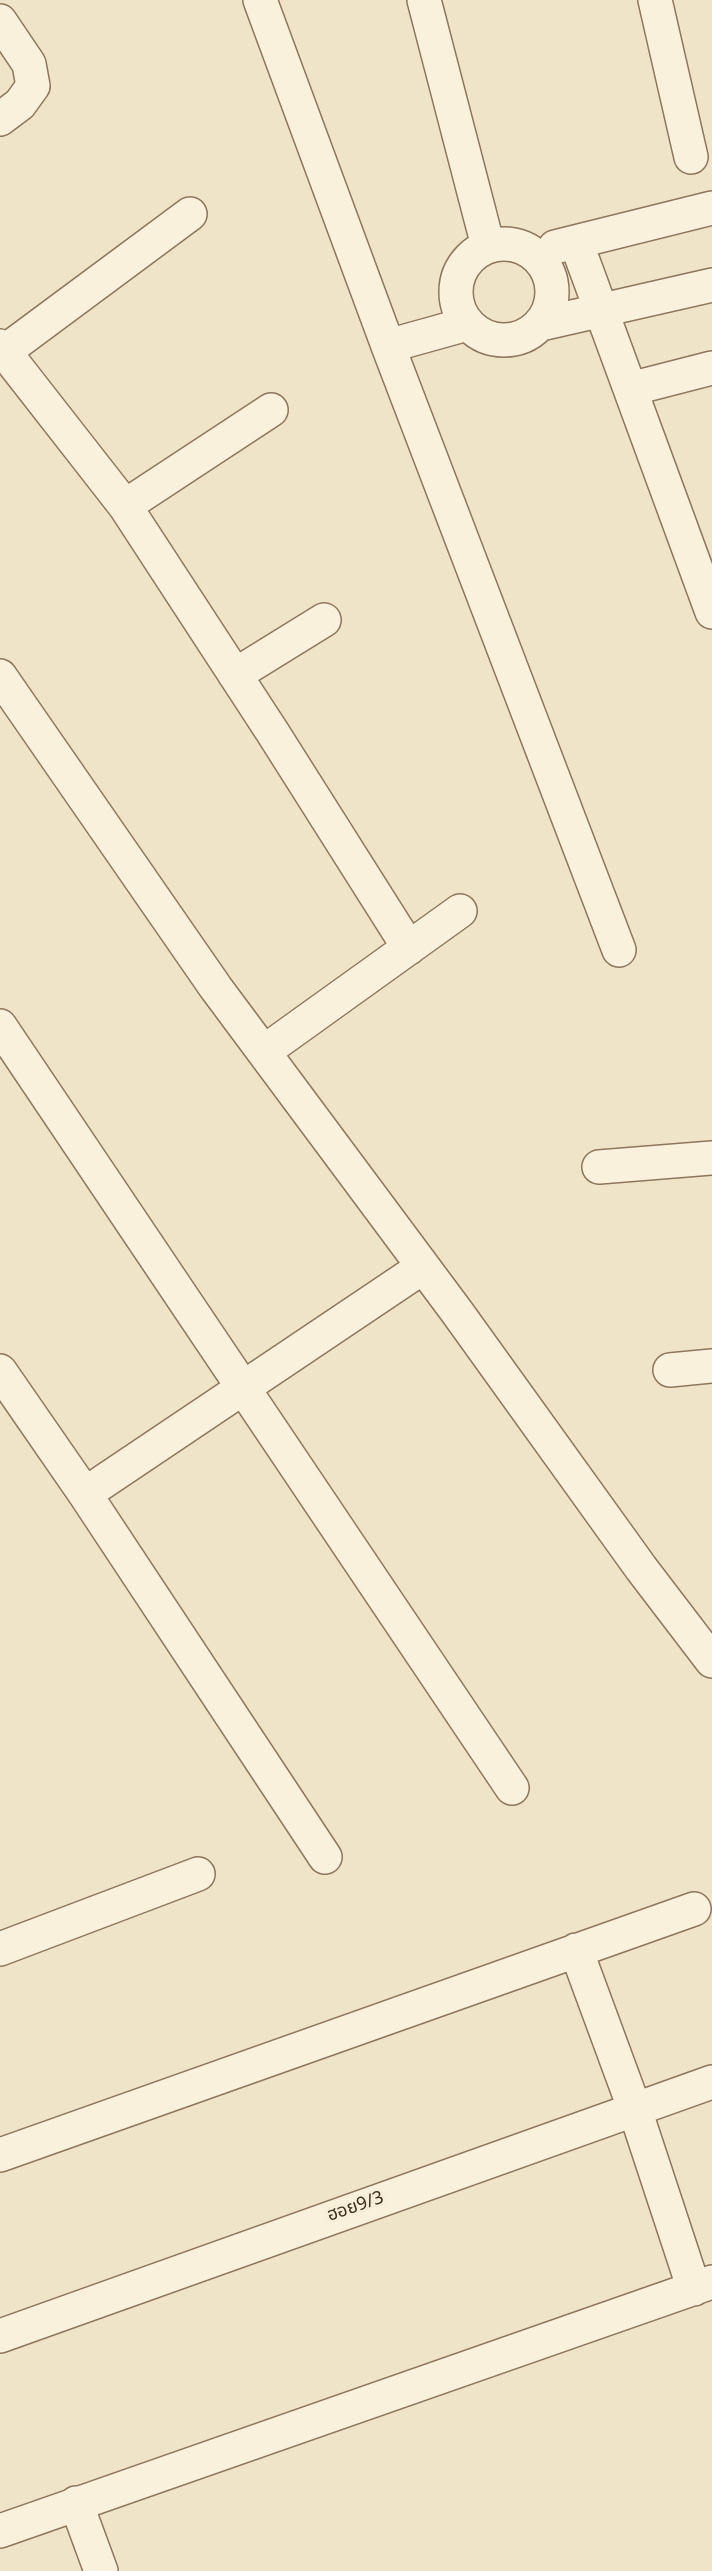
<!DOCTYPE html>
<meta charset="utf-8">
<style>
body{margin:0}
canvas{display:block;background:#f0e4c8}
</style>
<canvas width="712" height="2571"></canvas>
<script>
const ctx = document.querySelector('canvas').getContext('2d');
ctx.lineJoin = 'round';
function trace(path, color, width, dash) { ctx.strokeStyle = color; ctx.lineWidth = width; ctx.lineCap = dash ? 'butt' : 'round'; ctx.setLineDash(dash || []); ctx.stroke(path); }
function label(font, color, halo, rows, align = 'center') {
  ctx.font = font + ' Georgia,"Noto Sans Thai",serif'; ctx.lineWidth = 6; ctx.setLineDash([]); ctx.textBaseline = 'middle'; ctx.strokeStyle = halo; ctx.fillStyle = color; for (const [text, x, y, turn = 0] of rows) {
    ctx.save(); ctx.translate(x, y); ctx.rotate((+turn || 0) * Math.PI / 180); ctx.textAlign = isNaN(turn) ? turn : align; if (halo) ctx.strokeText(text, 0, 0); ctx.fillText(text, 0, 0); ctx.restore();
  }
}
const minor = new Path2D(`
 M260 0 388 346 619 950
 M424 0 488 246
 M655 0 691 157
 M0 21 29 64 33 86 20 104 0 119
 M576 242 712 612
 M456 292a48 48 0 1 1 96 0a48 48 0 1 1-96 0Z
 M555 247 712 208
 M541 324 712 285
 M0 346 125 506 273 733 409 948
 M388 346 467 324
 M4 352 190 214
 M630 389 712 368
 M125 506 271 410
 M235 675 324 620
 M0 676 216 988 457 1312 641 1568 712 1661
 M0 1026 512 1788
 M265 1051 460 911
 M599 1167 712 1158
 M670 1370 712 1366
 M0 1371 85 1494 325 1857
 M85 1494 423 1267
 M0 1949 198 1874
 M576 1950 635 2110 694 2289
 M0 2155 694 1909
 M0 2336 712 2082
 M76 2503 101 2571
 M0 2531 712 2282`);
trace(minor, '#8d765c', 36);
trace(minor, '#faf1dc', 33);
label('18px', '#3d2e20', '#f7eed8', [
 ["ฮอย9/3",356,2208,-19]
]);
</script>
